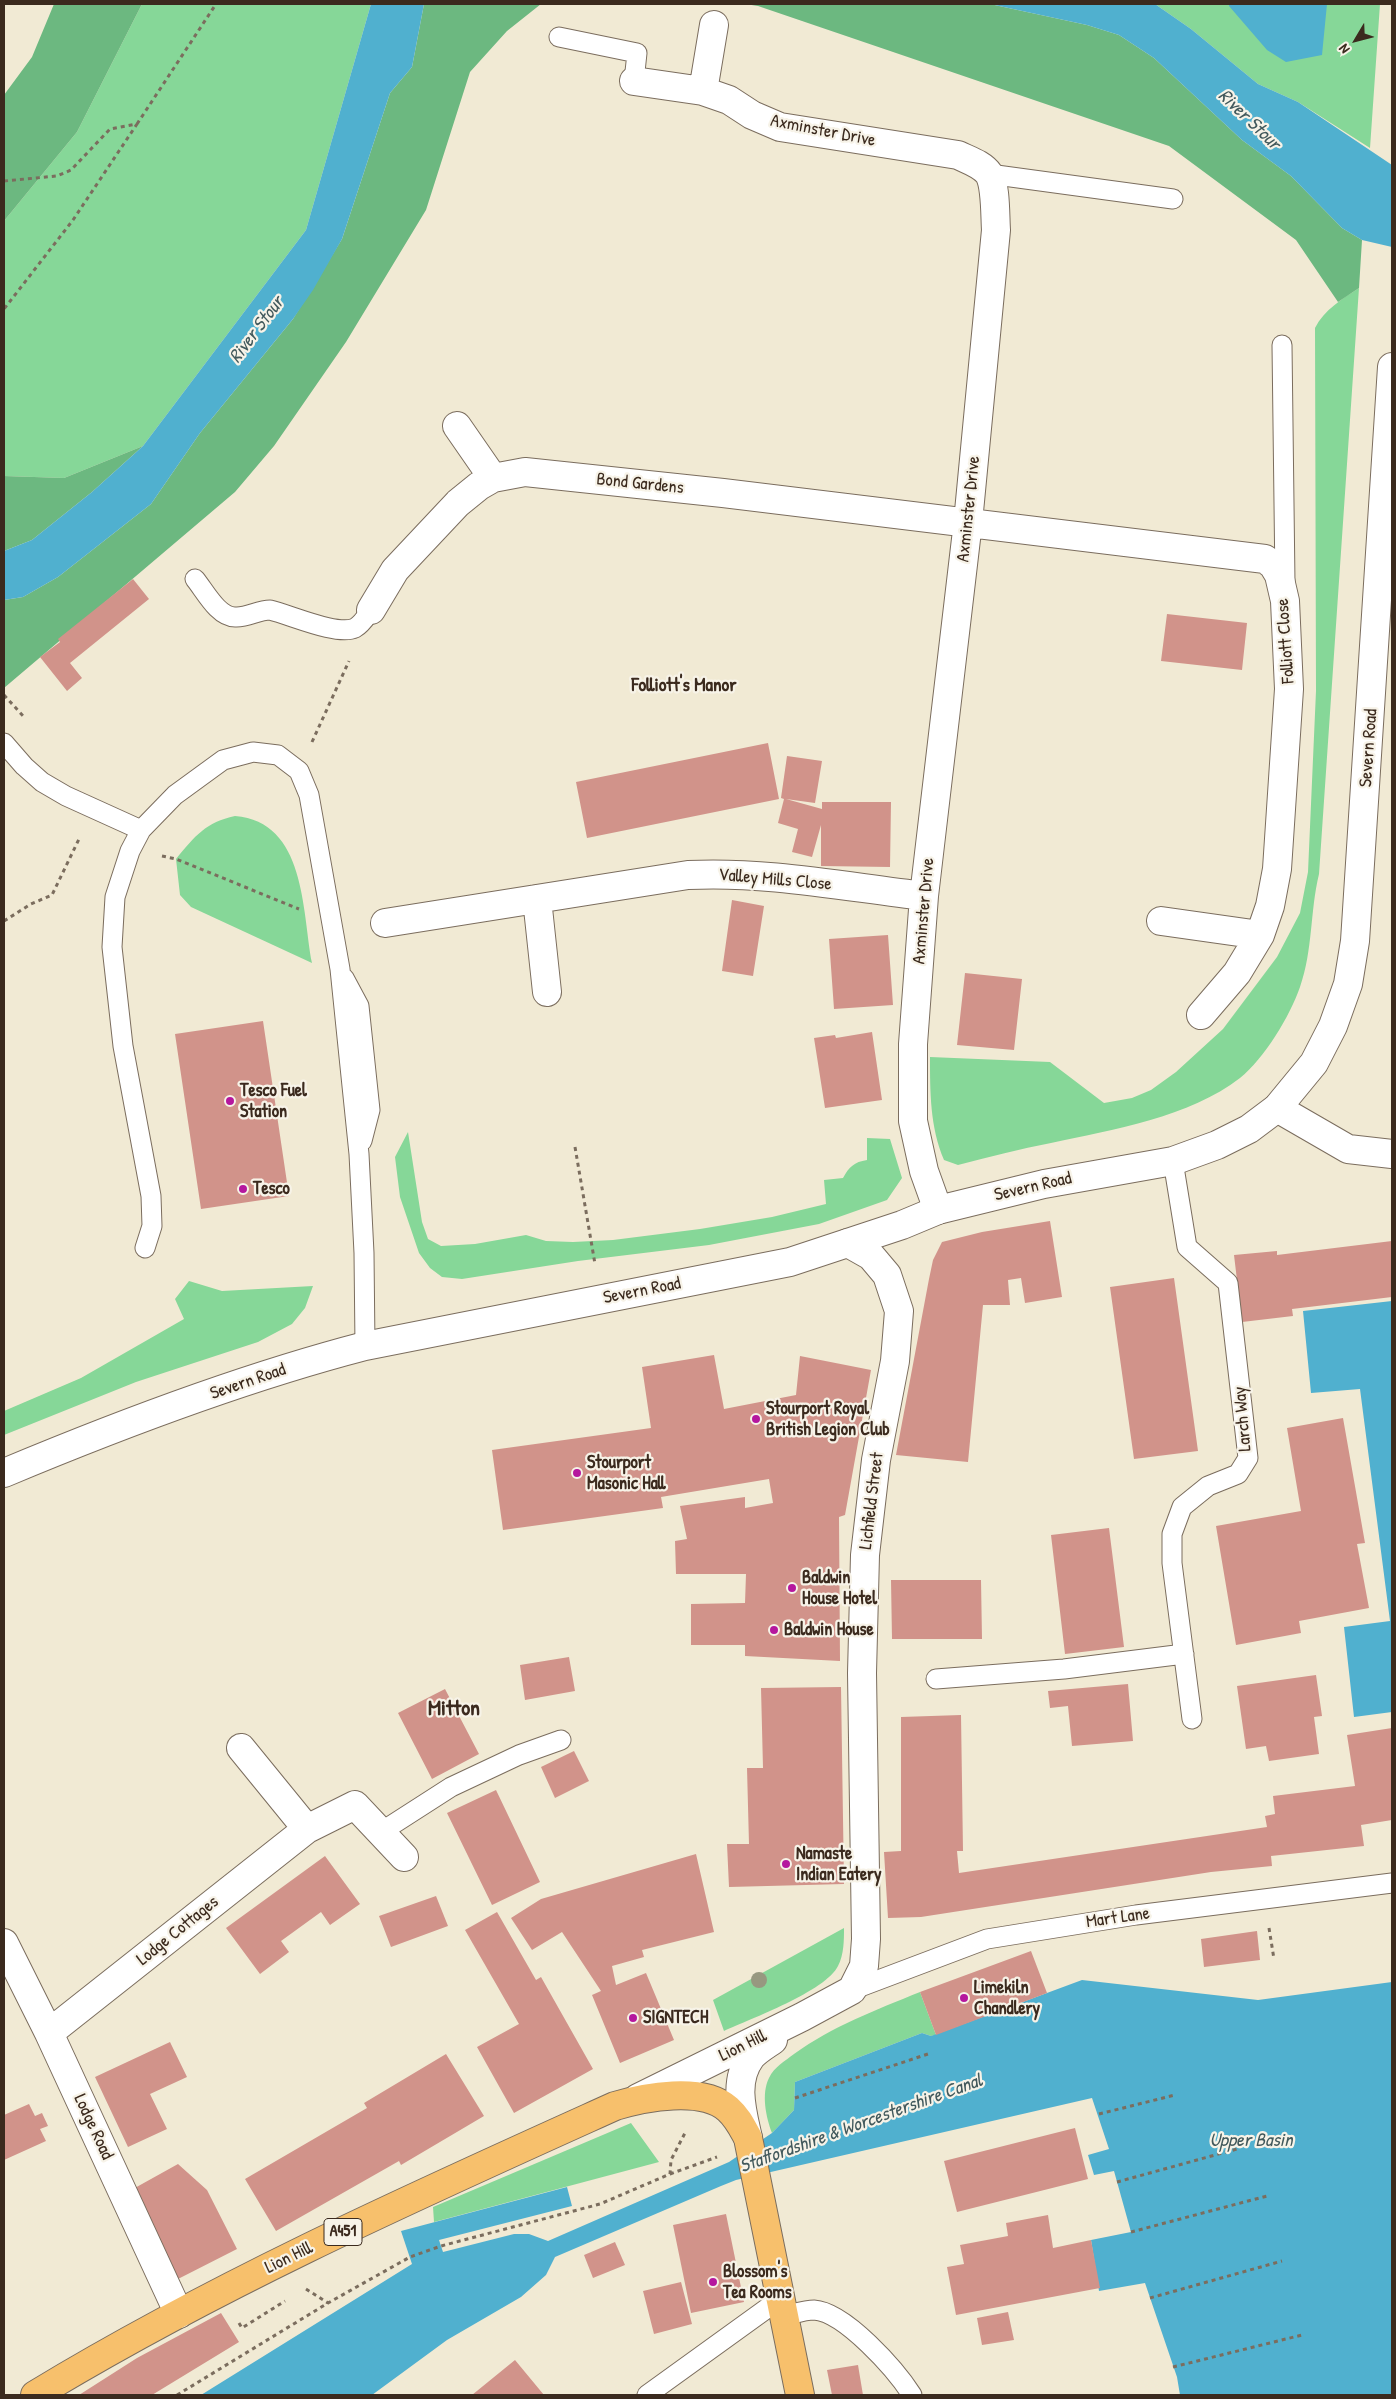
<!DOCTYPE html>
<style>
body{margin:0}
#map{position:relative;width:1396px;height:2399px;overflow:hidden;background:#f1ead4;font-family:"Patrick Hand",sans-serif}
canvas{display:block}
.frame{position:absolute;inset:0;border:5px solid #3b2a1e;pointer-events:none}
.north{position:absolute;left:1331px;top:15px;width:50px;height:50px;-webkit-text-stroke:4px #f7f3e8;paint-order:stroke;rotate:233deg;font-size:14px;font-weight:700;line-height:20px;text-align:center;color:#3b2a1e}
.north::after{content:'';display:block;margin:auto;width:18px;height:22px;background:#3b2a1e;clip-path:polygon(50% 0,100% 100%,50% 72%,0 100%)}
</style>
<div id="map">
<canvas width="1396" height="2399"></canvas>
<div class="frame"></div>
<div class="north">N</div>
</div>
<script>
const ctx = document.querySelector('canvas').getContext('2d');
ctx.lineJoin = 'round';
function paint(path, color) { ctx.fillStyle = color; ctx.fill(path, 'evenodd'); }
function trace(path, color, width, dash) { ctx.strokeStyle = color; ctx.lineWidth = width; ctx.lineCap = dash ? 'butt' : 'round'; ctx.setLineDash(dash || []); ctx.stroke(path); }
function label(font, color, halo, rows, align = 'center') {
  ctx.font = font + ' "Patrick Hand",sans-serif'; ctx.lineWidth = 4.5; ctx.setLineDash([]); ctx.textBaseline = 'middle'; ctx.strokeStyle = halo; ctx.fillStyle = color; for (const [text, x, y, turn = 0] of rows) {
    ctx.save(); ctx.translate(x, y); ctx.rotate((+turn || 0) * Math.PI / 180); ctx.textAlign = isNaN(turn) ? turn : align; if (halo) ctx.strokeText(text, 0, 0); ctx.fillText(text, 0, 0); ctx.restore();
  }
}
paint(new Path2D(`
 M142 4H371L306 230 143 446 64 478 4 476V221L77 132Z
 M1155 4H1380L1370 148 1298 102 1258 84 1191 29Z
 M1359 288 1319 874C1310 911 1313 950 1300 987 1290 1016 1264 1059 1240 1078 1190 1117 1112 1130 1051 1143 1020 1149 989 1157 958 1165L944 1160C930 1127 930 1092 930 1057L1050 1062 1104 1103 1132 1098 1151 1090 1176 1072 1223 1029 1277 957 1300 913 1308 872 1316 691 1315 328C1324 310 1342 299 1359 288Z
 M235 816C306 822 302 910 312 963L191 907 180 895 176 859C195 836 206 822 235 816Z
 M408 1132 422 1222 428 1239 441 1246 475 1244 526 1235 546 1241 573 1242 613 1240 700 1229 772 1217 826 1204 824 1180 843 1178C849 1167 854 1162 867 1160V1138L890 1139 902 1178 887 1200 819 1224 709 1245 578 1261 462 1279 442 1277 430 1268 419 1253 400 1197 395 1157Z
 M189 1281 222 1291 313 1286 305 1308 292 1324 258 1342 136 1382 4 1435V1411L81 1378 184 1319 175 1299Z
 M844 1928C844 1940 844 1955 838 1966 826 1991 750 2019 724 2031L713 2000Z
 M920 1992 936 2035 931 2036 922 2033 795 2082 794 2110 772 2133C766 2117 761 2094 769 2078 774 2067 785 2061 794 2054 833 2026 876 2010 920 1992Z
 M631 2123 659 2162 434 2222 433 2207Z`), '#86d798');
paint(new Path2D(`
 M54 4H142L77 132 4 221V95L32 57Z
 M424 4H541L507 31 470 72 426 210 346 342 274 446 235 492 4 688V600L23 597 58 577 151 504 200 433 293 319 342 239 390 93 412 67Z
 M745 4H990L1087 25 1119 35 1154 58 1242 140 1291 176 1342 228 1362 240 1359 288 1338 302 1296 240 1169 146 758 6Z
 M143 446 92 492 32 540 4 551V476L64 478Z`), '#6cb880');
paint(new Path2D(`
 M371 4H424L412 67 390 93 342 239 313 290 293 319 200 433 151 504 58 577 23 597 4 600V551L32 540 92 492 143 446 306 230Z
 M990 4H1155L1191 29 1258 84 1298 102 1392 165V247L1362 240 1342 228 1291 176 1242 140 1154 58 1119 35 1087 25Z
 M1229 4H1327L1322 55 1286 62 1267 50 1229 6Z
 M1392 1301V1712L1354 1717 1344 1627 1390 1621 1360 1389 1311 1393 1303 1311Z
 M1082 1980 1258 2000 1392 1982V2395H1180L1177 2377 1145 2283 1099 2291 1091 2240 1131 2232 1114 2171 1094 2175 1088 2155 1109 2149 1092 2098 736 2180 721 2186 555 2257 546 2275 521 2297 447 2340 372 2395H201L412 2264 401 2231 567 2187 572 2206 439 2240 443 2252 514 2234H529L548 2241 729 2162 772 2133 794 2110 795 2082 922 2033 931 2036Z`), '#50b0cf');
paint(new Path2D(`
 M133 579 149 599 70 663 82 678 67 691 40 657 60 642 58 639Z
 M1167 614 1247 623 1242 670 1161 661Z
 M768 743 779 799 587 838 576 782Z
 M787 756 822 761 815 803 786 799 822 809V802H891L890 867 821 866V825L812 857 792 852 798 829 778 823 784 799 781 798Z
 M732 900 764 906 753 976 722 971Z
 M888 935 893 1005 834 1009 829 939Z
 M965 973 1022 979 1014 1050 957 1045Z
 M263 1021 289 1196 201 1209 175 1034Z
 M872 1032 882 1100 825 1108 814 1038 835 1035 836 1038Z
 M1050 1221 1062 1297 1025 1303 1021 1278 1008 1280 1010 1305H983L968 1462 896 1455 929 1279 933 1260 942 1242 982 1232Z
 M1392 1241V1297L1292 1309 1293 1316 1242 1322 1234 1255 1277 1251V1255Z
 M1174 1278 1198 1451 1134 1459 1110 1287Z
 M714 1355 724 1409 796 1395 800 1356 871 1370 845 1515 839 1517 840 1661 745 1656V1645H691V1604L745 1603 746 1574H676L675 1541 687 1539 680 1506 745 1497V1508L773 1503 769 1479 661 1497 663 1508 503 1530 492 1450 651 1428 642 1367Z
 M1343 1418 1365 1543 1357 1544 1369 1608 1299 1621 1301 1633 1236 1645 1216 1526 1301 1511 1287 1428Z
 M1109 1528 1124 1647 1065 1654 1051 1535Z
 M891 1580H981L982 1639H892Z
 M569 1657 575 1691 525 1700 520 1665Z
 M1316 1675 1322 1716 1314 1717 1319 1754 1269 1761 1266 1746 1246 1749 1237 1686Z
 M1128 1684 1133 1741 1072 1746 1068 1706 1050 1708 1048 1691Z
 M841 1687 844 1884 729 1887 727 1844H749L747 1768H763L761 1688Z
 M445 1689 479 1754 432 1779 398 1713Z
 M961 1715 963 1851H957L959 1873 1267 1827 1265 1816 1275 1814 1273 1796 1355 1786 1347 1735 1392 1728V1820L1361 1825 1364 1846 1271 1856 1272 1866 1211 1872 921 1917 888 1918 884 1852 901 1851V1717Z
 M574 1751 589 1781 555 1798 541 1767Z
 M496 1790 540 1882 492 1905 447 1813Z
 M696 1854 714 1932 642 1950 644 1957 612 1966 616 1985 646 1973 674 2040 620 2063 592 1995 601 1991 562 1932 532 1950 511 1918 541 1899Z
 M325 1856 360 1904 330 1925 321 1912 281 1941 289 1952 260 1974 226 1928Z
 M436 1896 448 1926 391 1947 379 1916Z
 M497 1912 536 1980 541 1977 593 2069 514 2113 477 2047 519 2024 465 1930Z
 M1257 1931 1260 1960 1204 1967 1201 1939Z
 M1031 1951 1047 1993 936 2035 920 1992Z
 M170 2042 187 2077 150 2094 167 2129 128 2147 95 2077Z
 M446 2054 484 2116 401 2165 399 2161 276 2231 245 2179 367 2108 364 2103Z
 M29 2104 35 2116 42 2113 48 2126 40 2129 46 2141 4 2160V2115Z
 M1075 2128 1088 2179 957 2212 944 2161Z
 M178 2164 207 2190 237 2249 178 2279 133 2189Z
 M726 2214 744 2302 691 2313 673 2225Z
 M1048 2215 1053 2248 1091 2240 1100 2288 956 2315 947 2267 964 2264 960 2245 1008 2236 1006 2223Z
 M615 2242 625 2265 593 2278 584 2255Z
 M681 2282 692 2324 654 2334 643 2291Z
 M1008 2312 1014 2340 982 2345 977 2318Z
 M221 2313 239 2342 152 2395H79L137 2358Z
 M515 2360 544 2395H472Z
 M858 2365 863 2395H832L827 2370Z`), '#d1938a');
const service = new Path2D(`
 M559 37 637 53 634 81
 M989 174 1173 199
 M1282 345 1285 583
 M195 579C205 591 218 617 235 617 247 618 258 610 270 610 291 615 337 636 355 628 362 624 366 617 371 610
 M4 743 24 766 42 782 66 796 141 830
 M344 978 359 1006 370 1110 362 1141
 M1173 1161 1187 1247 1228 1283 1248 1458 1238 1474 1208 1486 1182 1507 1172 1534V1563L1192 1719
 M145 1248 152 1226 151 1196 123 1046 112 947 115 897 130 851 141 830 175 795 223 760 253 752 278 755 299 771 309 795 340 969 359 1154 364 1253 365 1346
 M936 1679 1064 1669 1184 1654
 M381 1832 451 1787 519 1755 561 1740
 M852 1990 987 1939 1136 1915 1392 1883
 M783 2316C793 2314 805 2310 814 2310 845 2312 896 2370 912 2395
 M647 2395 780 2299`);
const minor = new Path2D(`
 M634 81 703 91 729 100 752 115 780 127 958 155C968 160 982 164 989 174 996 186 995 216 996 230L968 522 924 896 913 1044V1121L924 1171 938 1210
 M703 91 714 25
 M457 426 493 478
 M371 610 395 570 458 503 479 486 493 478 525 472 723 493 1265 559 1273 565 1279 575 1285 601 1289 689 1277 869 1270 906 1260 935 1237 973 1201 1015
 M537 899 547 992
 M1161 921 1260 935
 M385 923 688 875C767 871 846 887 924 896
 M1277 1108 1348 1149 1392 1154
 M241 1748 307 1829
 M4 1943 49 2033 179 2314
 M49 2033 307 1829 355 1805 404 1857
 M638 2098 802 2017 852 1990 864 1966 866 1939 862 1673 865 1555 876 1460 895 1361 899 1311 887 1275 871 1256 848 1243
 M748 2138C742 2111 733 2081 751 2057 757 2050 766 2045 773 2040`);
const tertiary = new Path2D(`
 M4 1473C121 1424 242 1378 365 1346L790 1262 902 1225 938 1210 1044 1184 1173 1161 1217 1145 1249 1129 1277 1108 1314 1063 1333 1026 1348 984 1355 941 1392 367`);
const primary = new Path2D(`
 M35 2395C220 2283 418 2195 615 2106 645 2097 702 2086 728 2109 738 2118 742 2127 748 2138L800 2395`);
trace(service, '#7b6d5e', 21);
trace(minor, '#7b6d5e', 30);
trace(tertiary, '#7b6d5e', 30);
trace(primary, '#7b6d5e', 30);
trace(new Path2D(`
 M137 124 216 4
 M4 181 57 176 71 170 110 129 137 124 73 220 4 309
 M4 695 24 717
 M312 742 349 661
 M162 856 176 859 299 909
 M4 921 31 904 52 895 80 837
 M575 1147 595 1264
 M1269 1928 1274 1959
 M795 2098 931 2053
 M1099 2114 1175 2095
 M670 2174 717 2157
 M1117 2182 1237 2149
 M1131 2232 1267 2196
 M306 2289 328 2303
 M1150 2298 1282 2261
 M239 2323 242 2328 285 2301
 M1173 2367 1302 2335
 M177 2395 328 2303 410 2257 441 2246 600 2204 670 2174 671 2160 686 2131`), '#7b6d5e', 3, [4, 4]);
trace(service, '#fff', 19);
trace(minor, '#fff', 28);
trace(tertiary, '#fff', 28);
trace(primary, '#f7c06c', 28);
ctx.fillStyle = '#979880';
for (const [x, y] of [
 [759,1980]
]) { ctx.beginPath(); ctx.arc(x, y, 8, 0, 2 * Math.PI); ctx.fill(); }
for (const [x, y, r, color] of [
 [230,1101,5,"#b5179e"],
 [243,1189,5,"#b5179e"],
 [756,1419,5,"#b5179e"],
 [577,1473,5,"#b5179e"],
 [792,1588,5,"#b5179e"],
 [774,1630,5,"#b5179e"],
 [786,1864,5,"#b5179e"],
 [964,1998,5,"#b5179e"],
 [633,2018,5,"#b5179e"],
 [713,2282,5,"#b5179e"]
]) { const dot = new Path2D(); dot.arc(x, y, r, 0, 2 * Math.PI); ctx.fillStyle = color; ctx.fill(dot); trace(dot, '#f7f3e8', 2); }
for (const [x, y, w] of [
 [343,2232,38]
]) { const box = new Path2D(); box.roundRect(x - w / 2, y - 13.5, w, 27, 4); ctx.fillStyle = '#f7f3e8'; ctx.fill(box); trace(box, '#3b2a1e', 1); }
label('bold 16px', '#3b2a1e', null, [
 ["A451",343,2232]
]);
label('18px', '#3b2a1e', '#f7f3e8', [
 ["Axminster Drive",823,131,11],
 ["Bond Gardens",640,484,6],
 ["Axminster Drive",969,509,-84],
 ["Folliott Close",1286,641,-94],
 ["Severn Road",1369,748,-86],
 ["Valley Mills Close",775,880,5],
 ["Axminster Drive",924,911,-85],
 ["Severn Road",1033,1187,-13],
 ["Severn Road",642,1291,-11],
 ["Severn Road",248,1382,-19],
 ["Larch Way",1243,1419,-95],
 ["Lichfield Street",872,1501,-83],
 ["Mart Lane",1118,1918,-8],
 ["Lodge Cottages",178,1931,-39],
 ["Lion Hill",743,2046,-26],
 ["Lodge Road",93,2127,65],
 ["Lion Hill",289,2258,-26]
]);
label('bold 18px', '#3b2a1e', '#f7f3e8', [
 ["Tesco Fuel",240,1091],
 ["Station",240,1112],
 ["Tesco",253,1189],
 ["Stourport Royal",766,1409],
 ["British Legion Club",766,1430],
 ["Stourport",587,1463],
 ["Masonic Hall",587,1484],
 ["Baldwin",802,1578],
 ["House Hotel",802,1599],
 ["Baldwin House",784,1630],
 ["Namaste",796,1854],
 ["Indian Eatery",796,1875],
 ["Limekiln",974,1988],
 ["Chandlery",974,2009],
 ["SIGNTECH",643,2018],
 ["Blossom's",723,2272],
 ["Tea Rooms",723,2293]
], 'left');
label('italic 19px', '#42595c', '#f7f3e8', [
 ["River Stour",1249,120,44],
 ["River Stour",257,330,-53],
 ["Staffordshire & Worcestershire Canal",861,2124,-20],
 ["Upper Basin",1251,2141]
]);
label('bold 19px', '#3b2a1e', '#f7f3e8', [
 ["Folliott's Manor",684,686]
]);
label('bold 22px', '#3b2a1e', '#f7f3e8', [
 ["Mitton",454,1709]
]);
</script>
